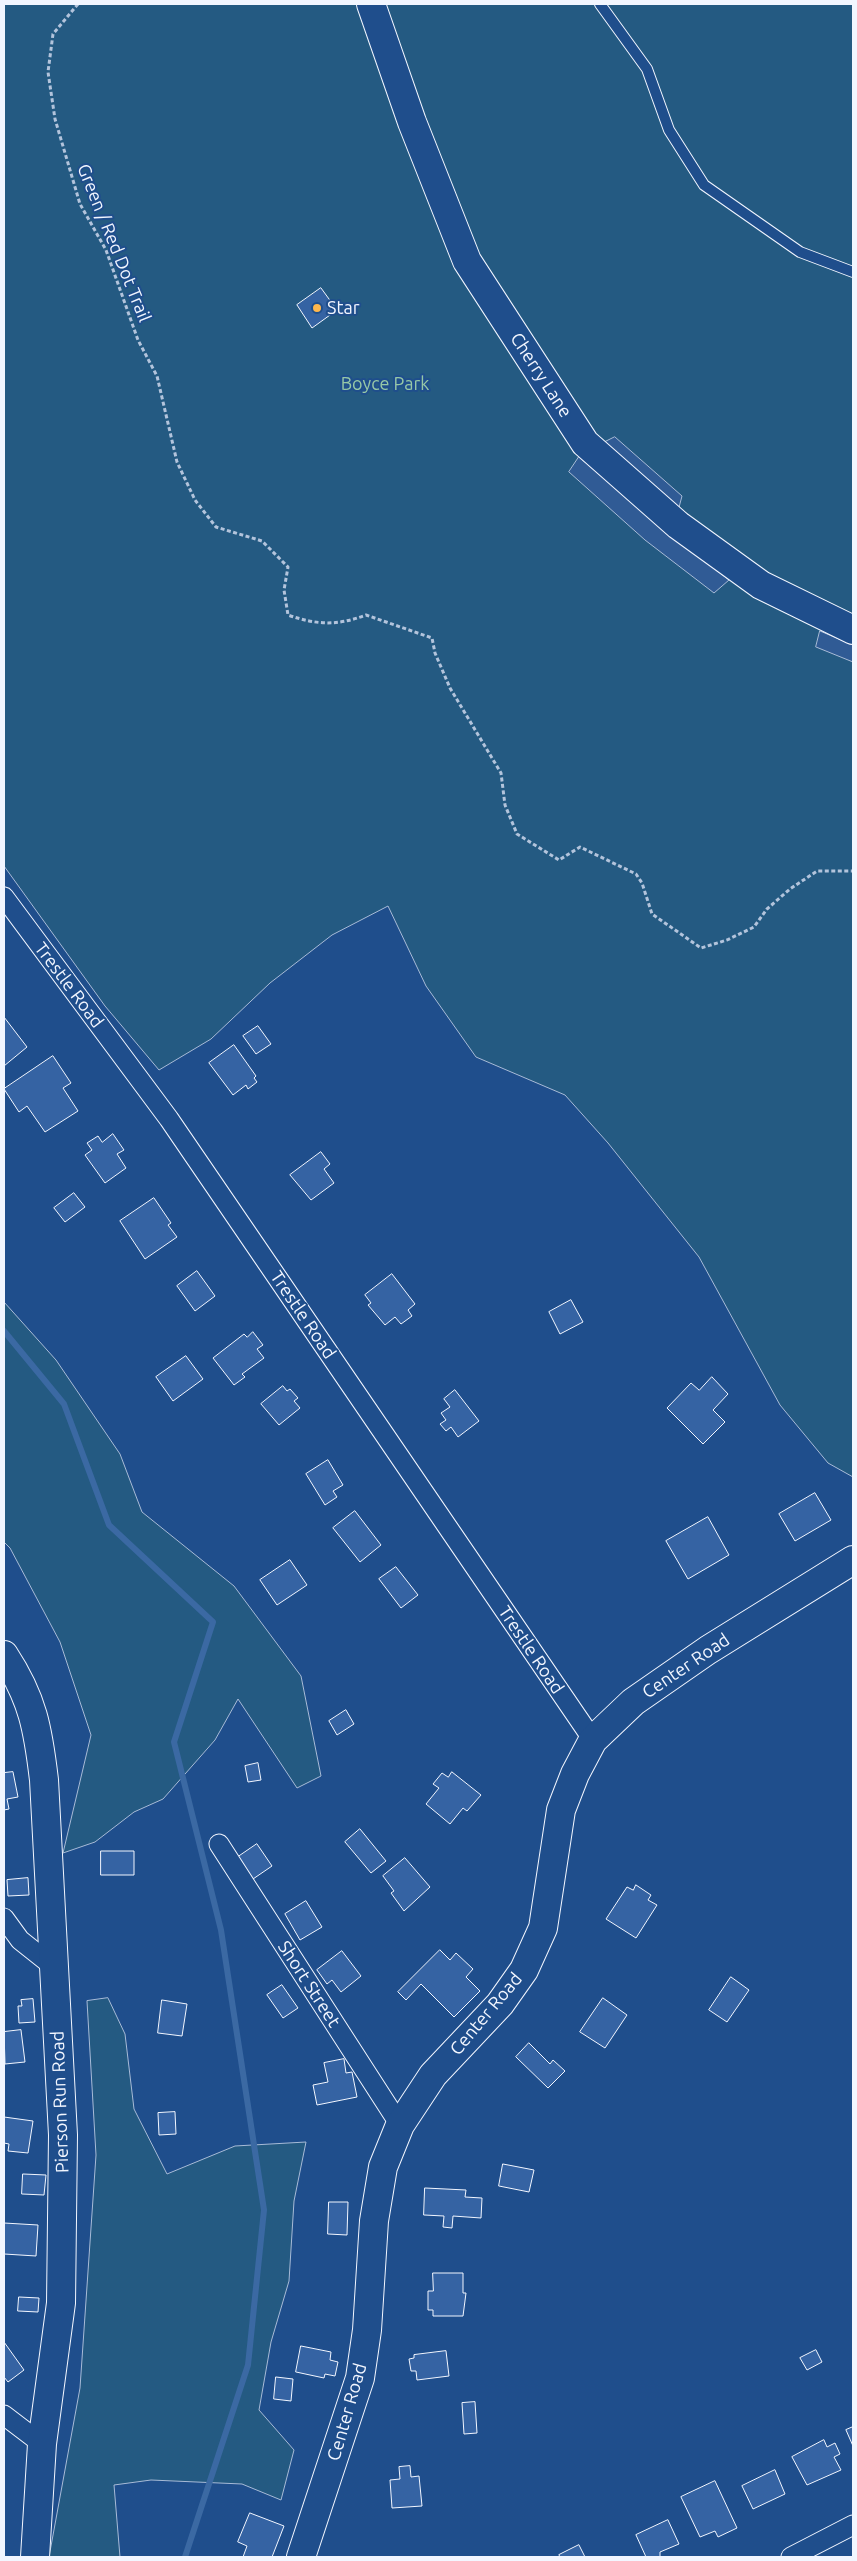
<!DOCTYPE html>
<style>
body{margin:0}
#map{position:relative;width:857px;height:2561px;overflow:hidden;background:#1f4e8c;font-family:Ubuntu,sans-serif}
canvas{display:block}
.frame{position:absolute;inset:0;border:5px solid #f2f6ff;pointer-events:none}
</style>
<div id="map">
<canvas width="857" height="2561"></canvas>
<div class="frame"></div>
</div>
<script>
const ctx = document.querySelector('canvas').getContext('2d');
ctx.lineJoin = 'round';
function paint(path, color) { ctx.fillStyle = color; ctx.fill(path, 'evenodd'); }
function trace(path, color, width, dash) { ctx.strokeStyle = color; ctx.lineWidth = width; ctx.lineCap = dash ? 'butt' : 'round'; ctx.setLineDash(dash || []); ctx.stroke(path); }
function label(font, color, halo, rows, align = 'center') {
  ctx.font = font + ' Ubuntu,sans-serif'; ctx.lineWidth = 4; ctx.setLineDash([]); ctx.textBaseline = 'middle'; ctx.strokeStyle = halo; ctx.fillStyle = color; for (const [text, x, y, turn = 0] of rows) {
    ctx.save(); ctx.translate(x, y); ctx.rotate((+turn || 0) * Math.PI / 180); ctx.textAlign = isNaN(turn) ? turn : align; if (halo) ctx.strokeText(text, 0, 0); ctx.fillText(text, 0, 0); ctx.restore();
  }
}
const green = new Path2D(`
 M4 4H853V1477L828 1463 780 1405 699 1257 608 1143 565 1095 476 1057 426 986 388 906 332 935 270 983 211 1039 159 1070 105 1006 4 866Z
 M4 1302 56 1360 120 1454 142 1512 234 1586 301 1676 321 1776 297 1788 238 1699 215 1740 163 1799 134 1812 95 1842 63 1853 91 1735 60 1642 10 1548 4 1542Z
 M108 1998 125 2034 134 2109 167 2174 235 2146 306 2142 294 2201 289 2281 271 2342 259 2410 294 2450 281 2500 242 2484 151 2480 114 2485 120 2557H49L80 2388 96 2155 87 2001Z`);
paint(green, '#245a82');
trace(green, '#a8bbd7', 1);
const parking = new Path2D(`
 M615 437 682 496 678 511 601 444Z
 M579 457 651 519 729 580 714 593 645 540 569 472Z
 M820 631 853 645V662L816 647Z`);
paint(parking, '#305b95');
trace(parking, '#a8bbd7', 1);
trace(new Path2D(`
 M4 1331 64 1404 109 1525 213 1622 174 1742 221 1930 264 2210 248 2365 185 2557`), '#3b69a3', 6);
const building = new Path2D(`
 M321 288 337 310 312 328 297 305Z
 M4 1017 27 1047 4 1066Z
 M258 1026 271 1044 256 1054 243 1036Z
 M234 1045 256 1076 254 1078 257 1082 248 1089 246 1085 233 1095 209 1063Z
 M53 1056 71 1083 63 1088 78 1111 45 1132 27 1106 19 1112 4 1089Z
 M113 1134 124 1150 117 1154 126 1168 105 1183 85 1155 92 1150 87 1143 98 1136 102 1142Z
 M321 1152 330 1164 324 1169 334 1183 311 1200 290 1175Z
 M74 1193 85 1207 65 1222 54 1208Z
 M154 1198 171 1223 168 1225 177 1237 145 1259 120 1221Z
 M197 1271 215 1296 195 1311 177 1286Z
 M392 1274 415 1304 408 1310 412 1316 401 1324 395 1317 385 1325 368 1305 371 1303 365 1295Z
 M571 1300 583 1322 560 1334 549 1312Z
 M253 1332 263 1345 257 1349 264 1358 242 1374 245 1377 234 1385 213 1358 244 1334 247 1337Z
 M186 1356 203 1379 173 1401 156 1377Z
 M712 1377 728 1394 713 1410 725 1422 703 1444 667 1408 691 1383 699 1390Z
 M283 1386 287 1391 290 1389 298 1398 294 1401 300 1408 279 1425 261 1404Z
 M455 1390 479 1421 458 1437 451 1427 446 1431 440 1424 446 1420 441 1413 450 1407 444 1399Z
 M328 1460 343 1485 333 1491 337 1497 325 1505 306 1474Z
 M815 1493 831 1520 795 1541 779 1514Z
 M355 1511 381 1545 360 1562 333 1528Z
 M708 1517 729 1555 688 1579 666 1541Z
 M290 1560 307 1585 277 1605 260 1580Z
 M396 1567 418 1595 401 1608 379 1579Z
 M346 1710 354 1724 337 1735 329 1721Z
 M258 1763 261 1780 248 1782 245 1766Z
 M13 1772 18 1797 7 1799 9 1809 4 1810V1773Z
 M452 1772 481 1795 467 1811 463 1808 450 1824 426 1804 439 1788 433 1784 442 1773 448 1777Z
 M360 1829 386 1861 371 1873 345 1842Z
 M257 1844 272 1866 253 1879 238 1857Z
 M101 1851H134V1875H101Z
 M405 1858 430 1887 404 1911 391 1893 394 1891 383 1876Z
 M28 1878 29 1895 8 1896 7 1880Z
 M636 1885 651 1895 648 1900 657 1905 636 1938 606 1919 627 1887 633 1890Z
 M306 1901 322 1927 300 1940 285 1914Z
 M440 1950 450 1960 456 1953 473 1969 466 1977 480 1991 454 2017 421 1984 406 2000 398 1992Z
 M342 1951 361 1976 341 1992 332 1980 327 1984 317 1970Z
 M731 1977 749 1990 727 2022 709 2010Z
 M282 1985 298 2008 283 2018 267 1995Z
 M603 1998 627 2015 605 2048 580 2032Z
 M33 1999 35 2022 19 2023 18 2006H22L21 2000Z
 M162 2000 187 2004 182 2036 158 2033Z
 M21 2030 25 2062 5 2064 4 2032Z
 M529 2043 550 2064 553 2060 565 2071 548 2088 516 2057Z
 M344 2059 346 2073 352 2072 357 2097 317 2105 313 2085 328 2082 324 2063Z
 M175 2112 176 2134 159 2135 158 2113Z
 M4 2117 33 2121 28 2153 8 2151 9 2144 4 2143Z
 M503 2164 534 2170 529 2192 499 2186Z
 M23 2174 46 2175 44 2195 22 2194Z
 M425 2188 466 2190 465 2197 482 2198 481 2218 453 2216 452 2228 443 2227 444 2216 424 2215Z
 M329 2202H348L347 2235 328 2234Z
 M4 2223 38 2225 36 2256 4 2254Z
 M433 2273H463V2293H466L463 2316H433V2310H428V2291H433Z
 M19 2297 39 2298 38 2312 18 2311Z
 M4 2342 24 2370 8 2382 4 2377Z
 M301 2346 331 2352 330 2360 338 2362 335 2376 325 2374 324 2378 296 2372Z
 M816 2350 822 2362 807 2370 800 2358Z
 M446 2351 449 2376 417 2380 416 2371H411L409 2359 414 2358V2355Z
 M276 2377 293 2379 291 2401 274 2399Z
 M475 2402 477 2433 464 2434 462 2403Z
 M853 2427V2446L846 2430Z
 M824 2440 827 2447 835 2443 840 2454 834 2457 841 2470 807 2485 792 2457Z
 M410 2466 411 2477 419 2476 422 2506 392 2508 390 2480 400 2479 399 2467Z
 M775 2470 785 2494 753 2509 742 2486Z
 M715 2481 737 2528 718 2537 715 2531 700 2537 681 2497Z
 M250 2513 284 2526 272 2557H243L247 2546 238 2542Z
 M668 2520 679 2544 660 2552V2557H646L636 2535Z
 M579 2545 585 2557H560L559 2555Z`);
paint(building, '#3563a3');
trace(building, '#f2f6ff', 1);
const lane = new Path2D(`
 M600 4 647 69 669 130 704 185 800 252 853 272`);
const street = new Path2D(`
 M4 897 169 1119 593 1740
 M219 1844 400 2125
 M4 1918 20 1940 54 1967
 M4 2415 42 2444
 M791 2557 853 2525`);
const secondary = new Path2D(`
 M371 4 412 122 467 261 585 443 678 525 761 585 853 630
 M4 1655C33 1699 38 1729 44 1780L63 2135 61 2303 42 2444 35 2557`);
const primary = new Path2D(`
 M301 2557 360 2378 367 2330 374 2221 383 2167 400 2125 433 2075 500 2004 524 1970 543 1928 561 1810 575 1774 593 1740 633 1702 708 1650 853 1560`);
trace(lane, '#f2f6ff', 12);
trace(street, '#f2f6ff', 21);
trace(secondary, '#f2f6ff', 30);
trace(primary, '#f2f6ff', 30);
trace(new Path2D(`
 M78 4 53 34 48 72 55 119 80 204 106 250 138 340 157 376 177 462 195 500 216 527 262 541 288 567 284 590 288 615C317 625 337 626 366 615L432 638 435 653 450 688 501 773 505 805 517 834 559 860 580 847 636 874 642 883 652 914 701 948 727 940 754 927 767 909 790 889 817 871H853`), '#b3c4dc', 3, [4, 2.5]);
trace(lane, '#1f4e8c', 10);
trace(street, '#1f4e8c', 19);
trace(secondary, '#1f4e8c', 28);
trace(primary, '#1f4e8c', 28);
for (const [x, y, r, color] of [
 [317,308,5,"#ffb74d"]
]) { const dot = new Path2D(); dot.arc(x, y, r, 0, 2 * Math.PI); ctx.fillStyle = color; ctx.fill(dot); trace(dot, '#1f4e8c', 2); }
label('18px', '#f2f6ff', '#1f4e8c', [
 ["Green / Red Dot Trail",114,243,68],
 ["Cherry Lane",541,375,57],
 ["Trestle Road",69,985,53],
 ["Trestle Road",303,1315,56],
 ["Trestle Road",531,1650,56],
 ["Center Road",686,1666,-34],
 ["Short Street",309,1984,57],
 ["Center Road",486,2014,-50],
 ["Pierson Run Road",60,2102,-92],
 ["Center Road",347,2412,-74]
]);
label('18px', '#f2f6ff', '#1f4e8c', [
 ["Star",327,308]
], 'left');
label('18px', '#97c8a6', '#1f4e8c', [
 ["Boyce Park",385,384]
]);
</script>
